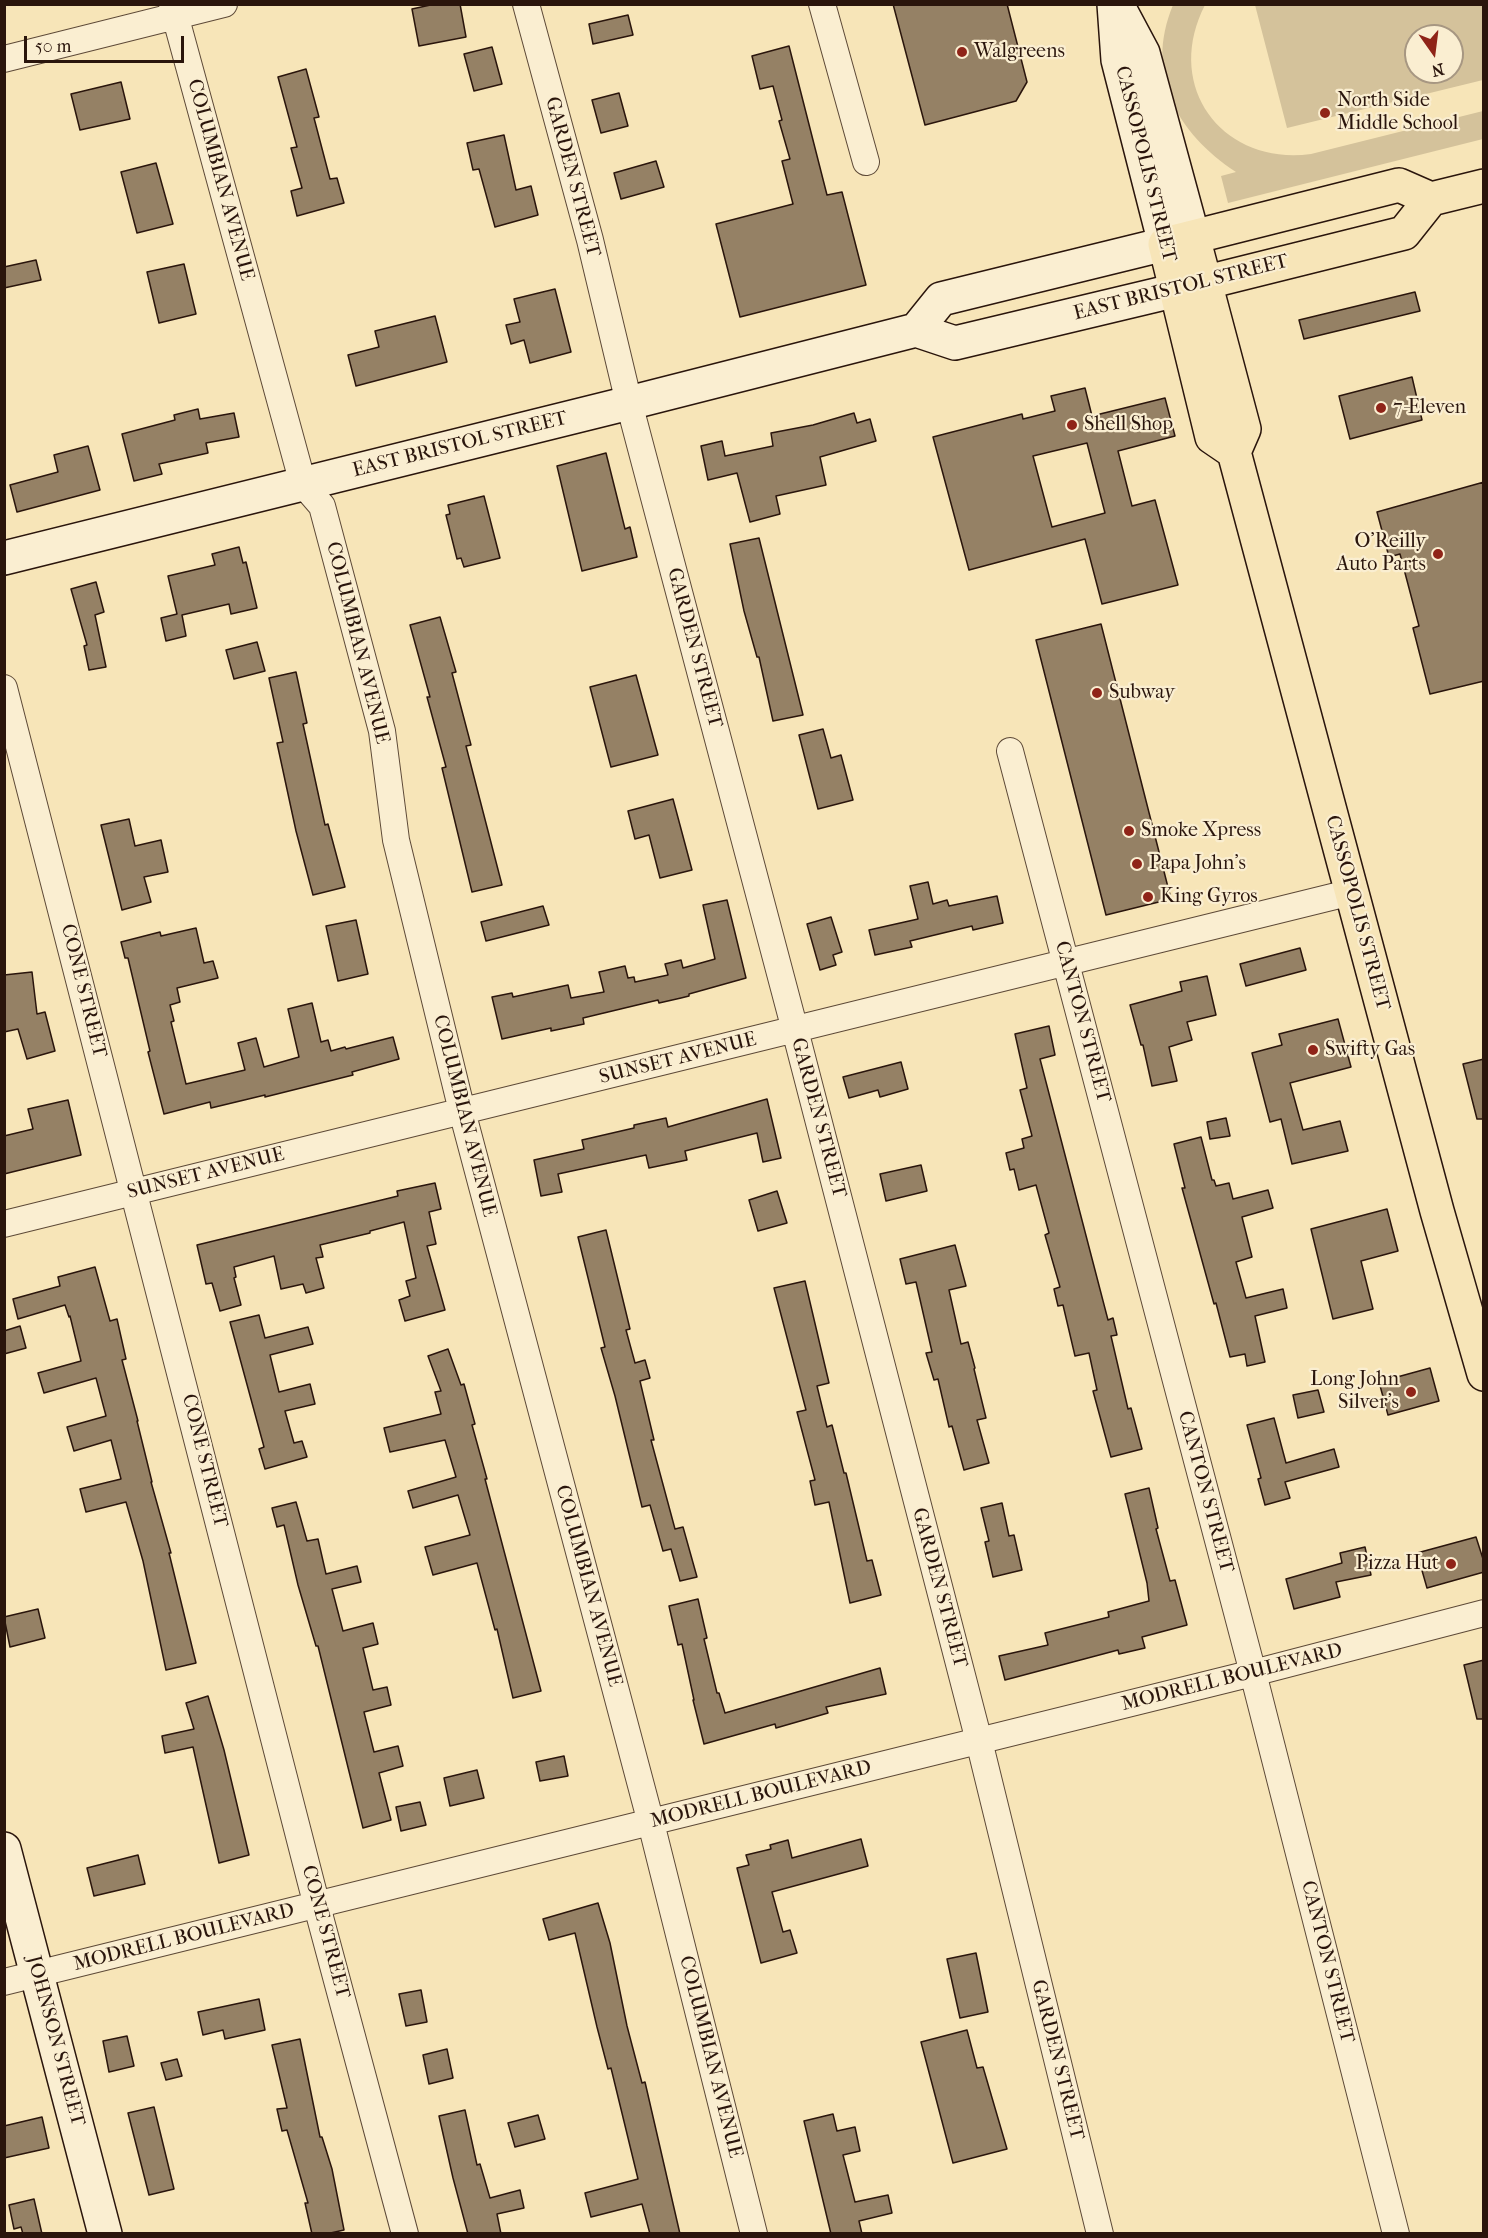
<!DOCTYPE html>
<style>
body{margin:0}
#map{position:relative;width:1488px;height:2238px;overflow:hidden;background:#f7e5b8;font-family:"IM FELL French Canon",serif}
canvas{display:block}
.frame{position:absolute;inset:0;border:6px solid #2a150c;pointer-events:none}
.north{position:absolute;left:1404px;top:24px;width:60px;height:60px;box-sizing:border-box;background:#faeed1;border:2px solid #a79782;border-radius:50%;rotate:166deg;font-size:16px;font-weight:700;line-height:24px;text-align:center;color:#2a150c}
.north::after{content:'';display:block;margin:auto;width:21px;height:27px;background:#8f2418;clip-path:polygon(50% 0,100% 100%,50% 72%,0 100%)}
.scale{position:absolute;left:24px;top:36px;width:160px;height:27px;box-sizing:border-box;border:3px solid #2a150c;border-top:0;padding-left:8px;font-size:18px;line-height:21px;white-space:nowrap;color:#2a150c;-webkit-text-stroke:4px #faeed1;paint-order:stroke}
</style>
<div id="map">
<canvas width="1488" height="2238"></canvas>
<div class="frame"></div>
<div class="north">N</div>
<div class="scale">50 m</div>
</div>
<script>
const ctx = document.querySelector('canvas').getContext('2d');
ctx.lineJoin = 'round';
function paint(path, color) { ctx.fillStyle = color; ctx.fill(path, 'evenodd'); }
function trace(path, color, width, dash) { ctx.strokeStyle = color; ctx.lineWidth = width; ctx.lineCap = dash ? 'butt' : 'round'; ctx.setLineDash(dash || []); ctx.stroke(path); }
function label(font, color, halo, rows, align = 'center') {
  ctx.font = font + ' "IM FELL French Canon",serif'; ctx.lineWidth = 4.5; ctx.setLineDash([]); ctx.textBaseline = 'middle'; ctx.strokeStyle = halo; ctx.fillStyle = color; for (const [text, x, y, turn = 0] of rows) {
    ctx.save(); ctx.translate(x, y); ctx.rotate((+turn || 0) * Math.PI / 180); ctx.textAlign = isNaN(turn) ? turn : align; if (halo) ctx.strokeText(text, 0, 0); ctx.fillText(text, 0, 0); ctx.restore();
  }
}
paint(new Path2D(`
 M1173 5H1205C1163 86 1222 166 1311 154L1483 111V139L1228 203 1221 176 1236 172C1177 133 1144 75 1173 5Z
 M1255 5H1483V80L1287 128ZM1416 36H1452V72H1416Z`), '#d4c29b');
const building = new Path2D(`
 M435 4H460L466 37 419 46 412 9Z
 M893 4H1007L1027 82 1016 101 925 125Z
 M628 15 633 35 593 44 589 24Z
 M789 46 827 195 842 192 866 285 740 317 716 224 793 204 782 161 790 159 779 121 782 120 773 86 760 89 752 56Z
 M492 47 502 84 474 91 464 54Z
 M306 69 319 117 314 118 330 179 337 178 344 203 297 216 291 191 302 188 291 148 297 147 278 77Z
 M121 82 130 119 80 130 71 94Z
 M619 93 628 126 601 133 592 100Z
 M504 135 516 190 531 186 538 215 495 227 479 169 473 170 467 143Z
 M656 161 664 187 621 199 614 173Z
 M156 163 173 224 137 233 121 172Z
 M36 260 41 280 4 288V267Z
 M184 264 196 314 159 323 147 272Z
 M555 289 571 352 530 363 524 340 511 344 506 325 520 322 514 299Z
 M1415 292 1420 311 1304 339 1299 320Z
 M435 316 447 362 356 386 348 355 379 347 375 331Z
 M1412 377 1422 420 1350 439 1339 396Z
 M1085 388 1092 416 1165 398 1175 436 1118 451 1132 506 1155 500 1178 585 1102 604 1085 539 969 570 933 437 1022 414 1023 419 1055 411 1051 396ZM1087 443 1105 513 1052 527 1033 456Z
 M198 409 200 419 234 413 239 437 206 443 208 453 159 464 162 474 134 481 122 434 175 420 174 415Z
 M854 413 857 423 870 419 876 441 820 457 826 485 776 496 780 514 750 522 737 473 708 480 701 446 722 441 725 456 773 446 771 433 813 425Z
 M88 446 100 490 17 512 10 485 58 472 54 455Z
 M606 453 625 529 630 527 637 557 582 571 557 466Z
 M1484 482V681L1430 694 1413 628 1419 626 1400 554 1389 557 1377 512Z
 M484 496 500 558 464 567 461 558 457 559 446 515 450 514 448 505Z
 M759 538 803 715 773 721 759 657H757L744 611 730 544Z
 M239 547 243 563 246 562 257 608 231 614 229 604 182 615 186 636 166 641 161 618 177 614 168 576 215 565 212 554Z
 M96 582 104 612 95 615 106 667 89 670 84 646 87 645 71 589Z
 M440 617 456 672 452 673 471 745 466 746 502 885 472 892 442 768 446 767 427 697H430L410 625Z
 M1101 624 1171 899 1106 915 1036 640Z
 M257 642 265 671 234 679 226 650Z
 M296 672 307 723 303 724 325 825 328 824 345 887 313 895 296 831 277 743 283 742 269 678Z
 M636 675 658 755 611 767 590 687Z
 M823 729 831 758 841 755 853 800 818 809 799 735Z
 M673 799 692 870 660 878 649 835 635 839 628 811Z
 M129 819 135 846 161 840 168 872 144 877 151 902 122 910 101 825Z
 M928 882 933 904 947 900 949 906 997 896 1003 923 973 930 972 926 910 941 912 947 875 955 869 930 918 919 910 886Z
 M727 900 746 978 689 994V996L681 998 659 1003 658 1000 583 1018 584 1024 551 1031V1028L502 1039 492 997 512 993 513 997 568 985 571 998 604 992 599 972 625 966 628 978 634 977 635 982 668 975 665 964 681 960 683 968 715 959 703 905Z
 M543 906 549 925 486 941 481 922Z
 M831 917 842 952 833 955 836 965 820 970 807 924Z
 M356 920 368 974 338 981 326 926Z
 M196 928 204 963 213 961 218 978 177 988 180 1002 170 1005 174 1021 171 1022 186 1084 245 1070 238 1043 256 1038 264 1067 299 1057 288 1009 312 1003 321 1042 328 1040 331 1051 345 1047 346 1049 393 1037 399 1059 352 1072 353 1075 265 1097V1095L211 1108 210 1102 164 1114 148 1052 150 1051 128 958H125L121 942 160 932 161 936Z
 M1300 948 1306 970 1246 986 1240 964Z
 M32 972 37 1014 45 1012 55 1051 27 1059 18 1029 4 1032V975Z
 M1207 976 1216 1015 1187 1022 1192 1040 1169 1047 1177 1081 1152 1086 1143 1045H1141L1130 1005 1182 991 1180 982Z
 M1338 1019 1351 1067 1290 1083 1303 1130 1340 1121 1348 1151 1292 1164 1281 1119 1270 1122 1252 1053 1282 1045 1279 1034Z
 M1049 1026 1055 1055 1040 1059 1108 1320 1113 1318 1117 1335 1111 1336 1128 1409 1131 1408 1142 1449 1111 1457 1093 1391 1097 1390 1089 1353 1075 1356 1063 1305 1058 1306 1054 1289 1060 1287 1045 1235 1049 1233 1036 1185 1019 1190 1014 1169 1010 1170 1006 1153 1024 1148 1022 1139 1032 1136 1020 1090 1027 1088 1015 1034Z
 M1484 1059V1119H1477L1463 1064Z
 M901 1062 908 1089 880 1097 878 1090 849 1098 843 1077Z
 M767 1099 781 1158 763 1162 757 1133 685 1151 687 1160 649 1168 646 1155 558 1174 562 1192 541 1196 534 1160 584 1149 582 1140 634 1128V1125L666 1118 668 1127Z
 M68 1100 81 1155 4 1174V1136L33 1129 28 1109Z
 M1226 1118 1230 1136 1210 1139 1207 1122Z
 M1201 1137 1212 1180H1214L1216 1186 1229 1183 1233 1199 1268 1190 1273 1208 1242 1217 1252 1257 1236 1262 1246 1298 1283 1289 1287 1308 1255 1316 1265 1362 1247 1366 1245 1354 1230 1357 1216 1303 1214 1304 1182 1188H1185L1174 1144Z
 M921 1165 927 1191 886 1201 880 1174Z
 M435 1183 441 1209 429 1212 436 1244 427 1246 445 1310 405 1321 399 1300 410 1296 406 1281 416 1278 404 1222 370 1231V1233L320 1245 323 1257 316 1258 324 1288 306 1293 303 1284 281 1289 274 1256 234 1267 236 1277 234 1278 241 1305 220 1311 212 1283 206 1284 197 1245 398 1196 397 1191Z
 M777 1191 787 1223 758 1231 749 1200Z
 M1387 1209 1398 1251 1361 1261 1373 1309 1333 1319 1311 1229Z
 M606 1230 630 1329 626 1330 635 1363 645 1360 650 1378 640 1381 654 1440H651L675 1529 683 1527 697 1577 680 1581 671 1549 663 1551 650 1505 642 1507 615 1396 601 1348 605 1347 578 1237Z
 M955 1245 966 1286 949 1290 961 1344 968 1342 975 1368 974 1369 986 1418 977 1420 989 1463 964 1470 952 1426 949 1427 938 1379 934 1380 926 1353 932 1352 916 1282 906 1284 900 1259Z
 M95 1267 110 1321 117 1319 126 1359 122 1360 138 1421H137L152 1482H151L171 1553H169L196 1663 166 1670 143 1561 126 1502 86 1512 80 1489 121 1479 111 1440 74 1451 67 1427 106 1416 96 1378 44 1393 38 1373 81 1361 70 1316 69 1317 65 1305 18 1319 13 1299 60 1286 58 1277Z
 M805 1281 829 1383 817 1386 827 1427 832 1425 844 1473H846L867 1561 872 1560 881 1595 850 1603 829 1502 815 1505 810 1481 815 1480 797 1412 806 1410 774 1288Z
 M259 1315 265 1338 308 1327 313 1344 270 1355 279 1392 310 1384 315 1404 285 1411 294 1443 302 1441 307 1457 265 1469 259 1449 264 1447 230 1322Z
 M20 1326 26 1348 4 1354V1331Z
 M448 1349 461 1385 464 1384 475 1424 472 1425 487 1479H485L541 1691 513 1698 497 1629 495 1630 477 1563 433 1575 425 1547 470 1535 458 1495 413 1508 408 1491 456 1477 445 1440 390 1452 384 1428 441 1414 435 1392 441 1391 428 1356Z
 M1430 1368 1439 1401 1388 1415 1379 1382Z
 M1318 1390 1324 1412 1298 1418 1293 1395Z
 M1274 1418 1286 1463 1334 1449 1339 1467 1285 1482 1290 1498 1265 1505 1258 1479 1261 1478 1247 1425Z
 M1149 1488 1158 1528 1156 1529 1170 1581 1175 1580 1187 1625 1142 1637 1145 1648 1119 1654 1118 1650 1005 1680 999 1656 1048 1645 1045 1633 1109 1617 1108 1612 1149 1601 1147 1583 1125 1494Z
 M296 1502 307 1541 318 1539 326 1574 357 1566 361 1582 332 1589 343 1631 373 1623 378 1644 363 1648 373 1690 387 1687 391 1705 364 1712 374 1752 398 1746 403 1766 379 1773 391 1820 363 1828 318 1646H316L298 1585 284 1525 277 1527 272 1508Z
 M1002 1503 1009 1536 1014 1535 1022 1570 993 1577 985 1542 989 1541 981 1508Z
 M1476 1537 1484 1562V1572L1427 1588 1417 1553Z
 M1365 1547 1371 1575 1336 1582 1340 1597 1294 1609 1286 1579 1342 1563 1340 1553Z
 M698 1599 707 1638 704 1639 717 1693H719L725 1713 880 1668 886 1694 826 1707 828 1713 776 1728 775 1724 704 1744 693 1700H694L682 1644 678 1645 669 1606Z
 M38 1609 45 1638 10 1647 4 1617Z
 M1484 1660V1719H1477L1464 1665Z
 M208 1696 224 1750 249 1855 219 1863 193 1747 165 1753 162 1736 194 1729 186 1703Z
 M564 1756 568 1776 540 1781 536 1762Z
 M477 1770 484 1798 450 1806 444 1778Z
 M420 1802 426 1825 401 1831 396 1807Z
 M861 1839 868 1866 772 1892 783 1932 790 1930 797 1953 761 1963 737 1868 749 1865 746 1855 771 1849 770 1845 788 1840 792 1858Z
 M138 1855 145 1884 94 1896 87 1868Z
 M598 1903 610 1943 627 2026 642 2083 645 2082 680 2234H650L642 2204 591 2217 585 2193 638 2179 611 2068 608 2069 597 2027 575 1933 549 1940 543 1919Z
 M976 1953 988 2012 960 2018 947 1959Z
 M421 1990 427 2022 406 2026 399 1994Z
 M259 1999 265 2030 225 2039 223 2030 203 2035 198 2012Z
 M967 2030 977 2068 983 2067 1007 2149 953 2163 921 2042Z
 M127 2036 134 2066 109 2072 103 2041Z
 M300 2039 320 2137H322L332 2169 344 2230 326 2234H312L305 2203H308L287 2130 282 2131 277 2109 287 2108 272 2045Z
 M447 2049 453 2078 429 2084 423 2055Z
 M177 2059 182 2076 166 2080 161 2063Z
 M154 2107 174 2189 149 2195 128 2113Z
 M465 2110 477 2165 480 2164 490 2198 520 2190 524 2208 497 2214 501 2234H468L453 2178 439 2116Z
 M833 2114 837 2131 855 2127 860 2151 843 2155 855 2202 888 2195 892 2213 859 2221 862 2234H831L819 2184 804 2121Z
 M538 2115 545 2139 515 2147 508 2123Z
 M42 2117 49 2148 4 2158V2126Z
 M34 2199 42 2234H23L21 2227 14 2229 9 2205Z`);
paint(building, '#958165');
trace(building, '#2a150c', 1.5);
const street = new Path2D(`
 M172 4 303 484 322 506 382 731 396 840 462 1111 651 1823 754 2234
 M526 4 590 240 629 403 795 1030 979 1741 1100 2234
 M822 4 866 162
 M4 59 224 4
 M4 688 317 1906 405 2234
 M1010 751 1253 1673 1396 2234
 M4 1224 1352 892
 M4 1982 1253 1673 1484 1613`);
const secondary = new Path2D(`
 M1119 8 1143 53 1193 237
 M916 330 941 299 1165 244 1118 60 1114 4
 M4 558 629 403 916 330 955 343 1177 290
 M4 1849 105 2234`);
const primary = new Path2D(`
 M1193 237 1244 429 1234 452 1437 1211 1484 1374
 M1183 288 1404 233 1431 199 1484 186
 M1234 452 1212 437 1165 244 1399 185 1431 199`);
trace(street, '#5d4937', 28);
trace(secondary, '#2a150c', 36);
trace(primary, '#2a150c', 36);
trace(street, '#faeed1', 26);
trace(secondary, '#faeed1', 33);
trace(primary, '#f7e5b8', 33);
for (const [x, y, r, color] of [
 [962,52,6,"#8f2418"],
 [1325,113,6,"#8f2418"],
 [1381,408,6,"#8f2418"],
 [1072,425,6,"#8f2418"],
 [1438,554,6,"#8f2418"],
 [1097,693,6,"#8f2418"],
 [1129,831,6,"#8f2418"],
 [1137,864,6,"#8f2418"],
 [1148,897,6,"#8f2418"],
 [1313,1050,6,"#8f2418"],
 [1411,1392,6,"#8f2418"],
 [1451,1564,6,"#8f2418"]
]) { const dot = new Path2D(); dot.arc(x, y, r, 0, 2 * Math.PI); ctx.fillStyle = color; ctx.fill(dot); trace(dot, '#faeed1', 2); }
label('20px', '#2a150c', '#faeed1', [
 ["Walgreens",974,52],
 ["North Side",1337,101],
 ["Middle School",1337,124],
 ["7-Eleven",1393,408],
 ["Shell Shop",1084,425],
 ["O'Reilly",1426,542,"right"],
 ["Auto Parts",1426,565,"right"],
 ["Subway",1109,693],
 ["Smoke Xpress",1141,831],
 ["Papa John's",1149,864],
 ["King Gyros",1160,897],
 ["Swifty Gas",1325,1050],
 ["Long John",1399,1380,"right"],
 ["Silver's",1399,1403,"right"],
 ["Pizza Hut",1439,1564,"right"]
], 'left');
label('20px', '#2a150c', '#faeed1', [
 ["CASSOPOLIS STREET",1145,164,76],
 ["GARDEN STREET",572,177,75],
 ["COLUMBIAN AVENUE",220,180,75],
 ["EAST BRISTOL STREET",1181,288,-14],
 ["EAST BRISTOL STREET",460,445,-14],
 ["COLUMBIAN AVENUE",357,643,76],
 ["GARDEN STREET",694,648,75],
 ["CASSOPOLIS STREET",1357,913,75],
 ["CONE STREET",83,991,76],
 ["CANTON STREET",1082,1022,75],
 ["SUNSET AVENUE",678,1059,-14],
 ["COLUMBIAN AVENUE",464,1116,76],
 ["GARDEN STREET",818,1118,75],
 ["SUNSET AVENUE",206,1174,-14],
 ["CONE STREET",204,1461,76],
 ["CANTON STREET",1205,1492,75],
 ["COLUMBIAN AVENUE",588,1586,75],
 ["GARDEN STREET",939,1588,75],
 ["MODRELL BOULEVARD",1232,1678,-14],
 ["MODRELL BOULEVARD",761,1795,-14],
 ["CONE STREET",325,1932,75],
 ["MODRELL BOULEVARD",184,1938,-14],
 ["CANTON STREET",1327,1962,76],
 ["JOHNSON STREET",55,2041,75],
 ["COLUMBIAN AVENUE",710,2057,76],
 ["GARDEN STREET",1057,2060,76]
]);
</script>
